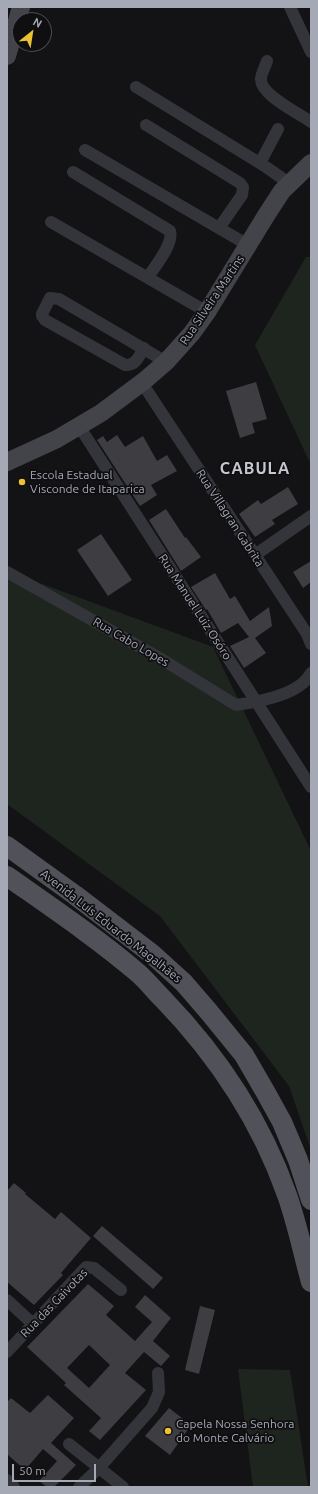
<!DOCTYPE html>
<meta charset="utf-8">
<style>
body{margin:0}
#map{position:relative;width:318px;height:1494px;overflow:hidden;background:#131315;font-family:Ubuntu,sans-serif}
canvas{display:block}
.frame{position:absolute;inset:0;border:8px solid #a5a8b5;pointer-events:none}
.north{position:absolute;left:12px;top:12px;width:40px;height:40px;box-sizing:border-box;background:#0f0e10;border:1px solid #4b4c52;border-radius:50%;rotate:30deg;font-size:11px;font-weight:700;line-height:16px;text-align:center;color:#a5a8b5}
.north::after{content:'';display:block;margin:auto;width:14px;height:18px;background:#ecc134;clip-path:polygon(50% 0,100% 100%,50% 72%,0 100%)}
.scale{position:absolute;left:12px;top:1464px;width:84px;height:18px;box-sizing:border-box;border:2px solid #a5a8b5;border-top:0;padding-left:5px;font-size:12px;line-height:14px;white-space:nowrap;color:#a5a8b5;-webkit-text-stroke:3px #0f0e10;paint-order:stroke}
</style>
<div id="map">
<canvas width="318" height="1494"></canvas>
<div class="frame"></div>
<div class="north">N</div>
<div class="scale">50 m</div>
</div>
<script>
const ctx = document.querySelector('canvas').getContext('2d');
ctx.lineJoin = 'round';
function paint(path, color) { ctx.fillStyle = color; ctx.fill(path, 'evenodd'); }
function trace(path, color, width, dash) { ctx.strokeStyle = color; ctx.lineWidth = width; ctx.lineCap = dash ? 'butt' : 'round'; ctx.setLineDash(dash || []); ctx.stroke(path); }
function label(font, color, halo, rows, align = 'center') {
  ctx.font = font + ' Ubuntu,sans-serif'; ctx.lineWidth = 3.5; ctx.setLineDash([]); ctx.textBaseline = 'middle'; ctx.strokeStyle = halo; ctx.fillStyle = color; for (const [text, x, y, turn = 0] of rows) {
    ctx.save(); ctx.translate(x, y); ctx.rotate((+turn || 0) * Math.PI / 180); ctx.textAlign = isNaN(turn) ? turn : align; if (halo) ctx.strokeText(text, 0, 0); ctx.fillText(text, 0, 0); ctx.restore();
  }
}
paint(new Path2D(`
 M306 257H311V465L255 345Z
 M7 571 213 647 311 851V1150L289 1086 160 916 7 804Z
 M238 1369 290 1370 308 1487H253Z`), '#1e251f');
paint(new Path2D(`
 M256 382 267 419 252 423 255 433 240 438 226 391Z
 M117 435 125 447 143 436 157 461 167 455 177 471 151 485 157 495 140 506 97 440 103 436 107 442Z
 M288 487 298 504 272 520 275 524 255 537 239 514 258 500 261 504Z
 M166 509 185 538 186 537 201 557 181 571 149 520Z
 M101 534 132 580 108 596 77 550Z
 M311 561V582L303 588 293 572Z
 M215 573 230 599 235 596 250 621 269 607 272 626 255 638 266 653 244 668 230 646 249 637 238 623 221 633 207 609 206 610 191 587Z
 M14 1183 26 1193 25 1194 55 1219 61 1212 91 1238 61 1273 63 1275 34 1305 7 1282V1191Z
 M102 1226 163 1278 153 1289 93 1236Z
 M88 1284 114 1306 106 1315 135 1341 152 1322 135 1307 145 1295 171 1318 153 1341 170 1356 161 1366 144 1352 125 1373 146 1390 100 1440 89 1431 101 1418 64 1385 66 1383 27 1347ZM89 1345 110 1365 89 1388 67 1368Z
 M200 1306 215 1310 199 1374 185 1370Z
 M48 1395 74 1418 51 1443 76 1465 54 1487H47L39 1481 57 1461 43 1449 25 1470 7 1454V1402L11 1398 30 1413Z
 M169 1408 191 1425 170 1455 145 1436Z`), '#3e3d42');
trace(new Path2D(`
 M290 7 311 52
 M267 61C265 67 261 74 261 79 260 95 299 113 311 122
 M136 87 266 167 289 183
 M146 125 240 183 243 187 242 195 219 228
 M85 150 248 245
 M260 163 278 129
 M73 172 170 231C174 244 155 266 148 277
 M51 222 207 312
 M144 348C139 356 136 366 125 365L45 320 42 316V314L50 298 59 299 166 362
 M148 392 307 634 311 644
 M79 426 311 787
 M255 555 311 516
 M7 572 163 660 236 705C258 702 300 695 311 673
 M7 1300 33 1324
 M7 1352 86 1267 94 1268 121 1290
 M69 1444 123 1487
 M7 1480 14 1487
 M79 1487 99 1468 152 1408 159 1392 158 1373`), '#34353a', 12);
trace(new Path2D(`
 M7 56 21 7
 M7 462 57 439 101 413 144 381 166 362 192 333 207 312 267 214 282 191 311 163`), '#43444a', 18);
trace(new Path2D(`
 M7 846 75 895 152 954 184 983 209 1012 244 1055 266 1093 282 1122 298 1160 311 1200
 M7 876C51 907 97 938 138 973 147 981 155 991 163 999 217 1055 261 1121 287 1195 297 1223 303 1253 311 1282`), '#515159', 20);
for (const [x, y, r, color] of [
 [22,482,4,"#ecc134"],
 [168,1431,4,"#ecc134"]
]) { const dot = new Path2D(); dot.arc(x, y, r, 0, 2 * Math.PI); ctx.fillStyle = color; ctx.fill(dot); trace(dot, '#0f0e10', 1.5); }
label('12px', '#a5a8b5', '#0f0e10', [
 ["Rua Silveira Martins",212,300,-56],
 ["Rua Villagran Gabrita",230,518,57],
 ["Rua Manuel Luiz Osóro",195,607,57],
 ["Rua Cabo Lopes",131,642,30],
 ["Avenida Luís Eduardo Magalhães",111,926,38],
 ["Rua das Gaivotas",54,1303,-46]
]);
label('12px', '#a5a8b5', '#0f0e10', [
 ["Escola Estadual",30,475],
 ["Visconde de Itaparica",30,489],
 ["Capela Nossa Senhora",176,1424],
 ["do Monte Calvário",176,1438]
], 'left');
ctx.letterSpacing = '1px';
label('bold 16px', '#c6c8d1', '#0f0e10', [
 ["CABULA",255,469]
]);
ctx.letterSpacing = '0px';
</script>
